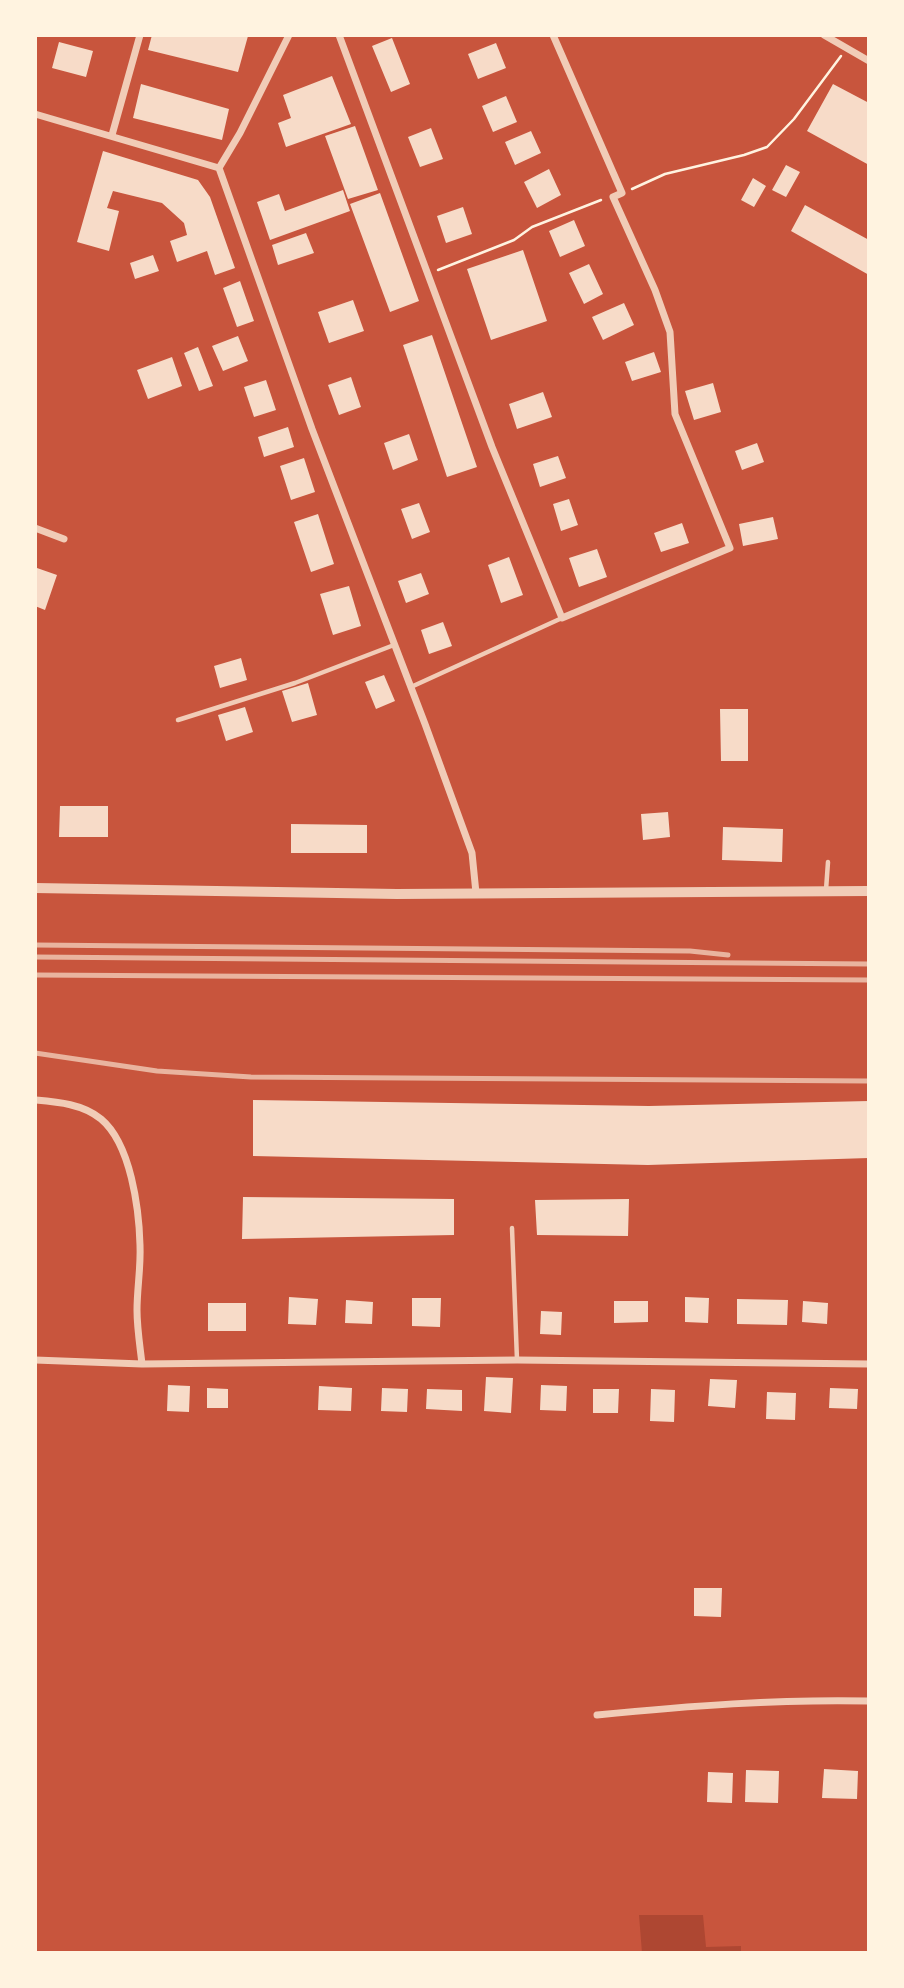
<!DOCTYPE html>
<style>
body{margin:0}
#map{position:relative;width:904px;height:1988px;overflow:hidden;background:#c8553d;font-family:Manrope,sans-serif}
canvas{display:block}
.frame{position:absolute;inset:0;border:37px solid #fff3e0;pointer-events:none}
</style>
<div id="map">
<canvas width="904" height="1988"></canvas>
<div class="frame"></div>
</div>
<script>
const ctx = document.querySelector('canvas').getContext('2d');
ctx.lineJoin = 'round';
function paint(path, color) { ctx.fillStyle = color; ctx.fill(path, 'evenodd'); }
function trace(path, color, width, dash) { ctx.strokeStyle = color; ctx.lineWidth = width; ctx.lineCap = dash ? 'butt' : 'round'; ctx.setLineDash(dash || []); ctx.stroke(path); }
paint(new Path2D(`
 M639 1915H703L706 1947 741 1946V1953H642Z`), '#ae4732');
paint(new Path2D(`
 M152 35H244L248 36 238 72 148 50Z
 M392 38 410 84 391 92 372 46Z
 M59 42 93 51 86 77 52 68Z
 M496 43 506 68 478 79 468 54Z
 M332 76 351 124 286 147 278 123 291 118 283 95Z
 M141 84 229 109 222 140 133 118Z
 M833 84 869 103V165L807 131Z
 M506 96 517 122 493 132 482 106Z
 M355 126 378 190 348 199 325 136Z
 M431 128 443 159 420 167 408 137Z
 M531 131 541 153 515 165 505 142Z
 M103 151 198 180 210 197 235 268 215 275 207 251 177 262 170 241 187 235 184 223 162 203 113 191 107 208 119 211 109 251 77 242Z
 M786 165 800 172 786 197 772 190Z
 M549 169 561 195 537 208 524 182Z
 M753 178 766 186 754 207 741 200Z
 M343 190 350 211 270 240 257 202 279 194 285 211Z
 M380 193 419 301 390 312 350 204Z
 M805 205 869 240V275L791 231Z
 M463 207 472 234 446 243 437 216Z
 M574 220 585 246 560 257 549 231Z
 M306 233 314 253 278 265 272 245Z
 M523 250 547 321 491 340 467 269Z
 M153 255 159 271 135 279 130 263Z
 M589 264 603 294 584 304 569 273Z
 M240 281 254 321 237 327 223 288Z
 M353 300 364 331 329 343 318 312Z
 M624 303 634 325 603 340 592 317Z
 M432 335 477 467 447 477 403 345Z
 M238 336 248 361 223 371 212 346Z
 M198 347 213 386 199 391 184 353Z
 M654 352 661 372 632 381 625 362Z
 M172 357 182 386 148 399 137 370Z
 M351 377 361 407 339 415 328 385Z
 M266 380 276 410 254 417 244 387Z
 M713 383 721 412 694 420 685 391Z
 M543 392 552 417 517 429 509 404Z
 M288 427 294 447 264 457 258 437Z
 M409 434 418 460 393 470 384 443Z
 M757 443 764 462 742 470 735 451Z
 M558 456 566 478 540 487 533 464Z
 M304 458 315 492 291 500 280 466Z
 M569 499 578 525 561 531 553 504Z
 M419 503 430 532 412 539 401 509Z
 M318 514 334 564 311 572 294 522Z
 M773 517 778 539 743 546 739 524Z
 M682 523 689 543 661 552 654 533Z
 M597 549 607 577 579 587 569 558Z
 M509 557 523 595 501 603 488 565Z
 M37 568 57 575 45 610 35 606Z
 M421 573 429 594 406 603 398 581Z
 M349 586 361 626 333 635 320 594Z
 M443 622 452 646 429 654 421 630Z
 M241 658 247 680 220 688 214 666Z
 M384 675 395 701 376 709 365 682Z
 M308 683 317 715 292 722 282 691Z
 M245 707 253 732 226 741 218 715Z
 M720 709H748V761H721Z
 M60 806H108V837H59Z
 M668 812 670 837 643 840 641 814Z
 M291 824 367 825V853H291Z
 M723 827 783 829 782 862 722 860Z
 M253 1100 649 1106 869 1101V1158L648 1165 253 1156Z
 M243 1197 454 1199V1235L242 1239Z
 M629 1199 628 1236 537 1235 535 1200Z
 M289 1297 318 1299 316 1325 288 1324Z
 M685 1297 709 1298 708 1323 685 1322Z
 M412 1298H441L440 1327 412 1326Z
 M737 1299 788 1300 787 1325 737 1324Z
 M346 1300 373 1302 372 1324 345 1323Z
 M614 1301H648V1322L614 1323Z
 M803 1301 828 1303 827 1324 802 1322Z
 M208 1303H246V1331H208Z
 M541 1311 562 1312 561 1335 540 1334Z
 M486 1377 513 1378 511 1413 484 1411Z
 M710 1379 737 1380 735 1408 708 1406Z
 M168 1385 190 1386 189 1412 167 1411Z
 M541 1385 567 1386 566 1411 540 1410Z
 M319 1386 352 1388 351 1411 318 1410Z
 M207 1388 228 1389V1408H207Z
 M382 1388 408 1389 407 1412 381 1411Z
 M830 1388 858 1389 857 1409 829 1408Z
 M427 1389 462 1390V1411L426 1409Z
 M593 1389H619L618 1413H593Z
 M651 1389 675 1390 674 1422 650 1421Z
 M767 1392 796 1393 795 1420 766 1419Z
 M694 1588H722L721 1617 694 1616Z
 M824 1769 858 1771 857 1799 822 1798Z
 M746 1770 779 1771 778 1803 745 1802Z
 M708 1772 733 1773 732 1803 707 1802Z`), '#f7dbc8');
trace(new Path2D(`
 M632 189 665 174 744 155 767 147 794 119 841 56
 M438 270 514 240 532 227 601 200`), '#fff3e0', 2.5);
trace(new Path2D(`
 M411 687 562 618
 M178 720 295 683 394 645
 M826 890 828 862
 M512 1228 517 1360`), '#f1ccb7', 4.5);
trace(new Path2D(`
 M339 35 492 447 562 618 730 548 675 414 670 332 655 290 613 197 622 193 553 35
 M824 35 869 61
 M35 114 219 168
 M112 135 140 35
 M219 168 312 429 425 724 472 853 476 893
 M219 168 240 133 289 35
 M35 528 64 539
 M35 1100C58 1102 83 1104 101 1119 131 1144 139 1209 140 1245 141 1267 137 1289 137 1310 137 1328 140 1346 142 1364
 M35 1360 142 1364 517 1360 869 1364
 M597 1715C688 1706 778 1699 869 1701`), '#f1ccb7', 7);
trace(new Path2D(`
 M35 888 397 894 869 891`), '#f1ccb7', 10);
trace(new Path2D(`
 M35 945 690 951 728 955
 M35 957 869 964
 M35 975 869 980
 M35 1053 157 1071 251 1077 869 1081`), '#e9b49f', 5);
</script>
